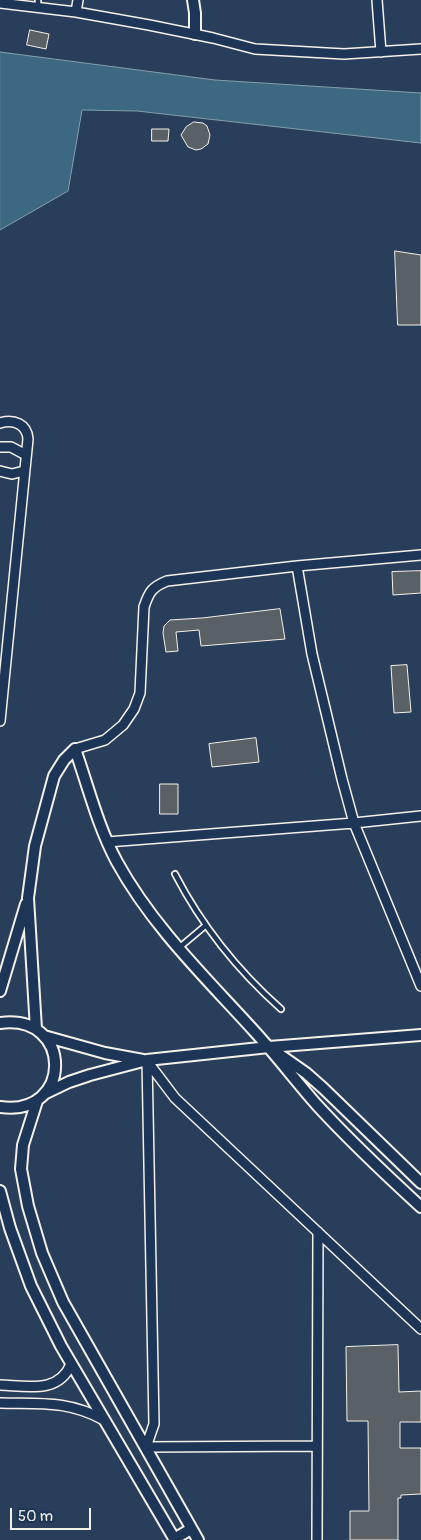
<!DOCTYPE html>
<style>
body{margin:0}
#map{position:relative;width:421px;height:1540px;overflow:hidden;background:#293e5a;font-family:Pangolin,sans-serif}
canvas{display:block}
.scale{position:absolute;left:10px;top:1508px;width:81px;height:22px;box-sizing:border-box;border:2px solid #f4f1e8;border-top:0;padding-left:6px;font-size:15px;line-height:18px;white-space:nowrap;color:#f4f1e8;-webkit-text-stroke:4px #1d3557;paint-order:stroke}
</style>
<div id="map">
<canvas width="421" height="1540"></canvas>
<div class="scale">50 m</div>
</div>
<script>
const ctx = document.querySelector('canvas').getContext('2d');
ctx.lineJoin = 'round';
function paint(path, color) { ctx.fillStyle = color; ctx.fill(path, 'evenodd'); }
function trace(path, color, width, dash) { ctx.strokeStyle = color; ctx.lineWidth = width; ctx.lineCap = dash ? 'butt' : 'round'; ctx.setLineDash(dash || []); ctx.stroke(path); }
const water = new Path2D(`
 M0 52 215 80 421 93V143L137 111 82 110 68 191 0 230Z`);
paint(water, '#3c6882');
trace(water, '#869fab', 1);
const building = new Path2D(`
 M30 30 49 34 46 49 27 45Z
 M194 122 203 123 207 126 210 135 208 144 201 149 196 150 188 147 181 135 186 127Z
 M152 129H169L168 141H152Z
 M395 251 421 255V325H398Z
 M421 571V593L393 595 392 572Z
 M280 609 285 639 201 646 199 630 176 632 178 651 166 652 163 633 164 626 170 620 202 618Z
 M407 665 411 712 394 713 391 666Z
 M256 738 259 762 212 767 209 744Z
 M160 784H178V814H160Z
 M398 1345 399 1392 421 1391V1422H400V1448H421V1494L401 1495V1498H398V1540H350V1511H369L368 1421H347L346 1347Z`);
paint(building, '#5a6166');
trace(building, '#f4f1e8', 1);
const service = new Path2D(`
 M38 0V8
 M175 874C202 926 237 970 281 1009
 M180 947 205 926`);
const minor = new Path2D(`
 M377 0 381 52
 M0 3 76 12 149 25 213 38 255 49 344 54 421 49
 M76 12 78 0
 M0 423C14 419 27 424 28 439L0 721
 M0 447H11L26 455
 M0 471 12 474 24 471
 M297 566 312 654 342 779 354 823 421 986
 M75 749 105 740 123 725 134 709 140 693 144 607C149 592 152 587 167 581L297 566 421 555
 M107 842 354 823 421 816
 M147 1060 154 1424 146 1447 317 1446
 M147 1061 175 1098 421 1329
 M0 1385C27 1386 59 1394 71 1364
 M0 1403C39 1404 68 1400 104 1420
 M317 1540 318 1232`);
const tertiary = new Path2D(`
 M193 0 195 13V34
 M0 991 26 904
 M0 1023C74 1013 73 1118 0 1107
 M36 1029 28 898 35 846 54 776 64 760 75 749C88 786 98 827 117 862 152 926 206 978 255 1032 276 1055 295 1080 316 1104 349 1140 385 1174 421 1207
 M44 1036 105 1053 143 1060
 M276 1052 306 1073 323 1088 421 1183
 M46 1093 69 1082 90 1075 147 1060 269 1047 421 1035
 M37 1101 23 1145 21 1169 28 1206 42 1253 63 1302 198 1540
 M0 1191 10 1228 31 1286 61 1346 175 1540
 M174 1539 191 1529`);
trace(service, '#f4f1e8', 8);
trace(minor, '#f4f1e8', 12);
trace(tertiary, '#f4f1e8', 14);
trace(service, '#1d3557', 4.5);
trace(minor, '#1d3557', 9);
trace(tertiary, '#1d3557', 10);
</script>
